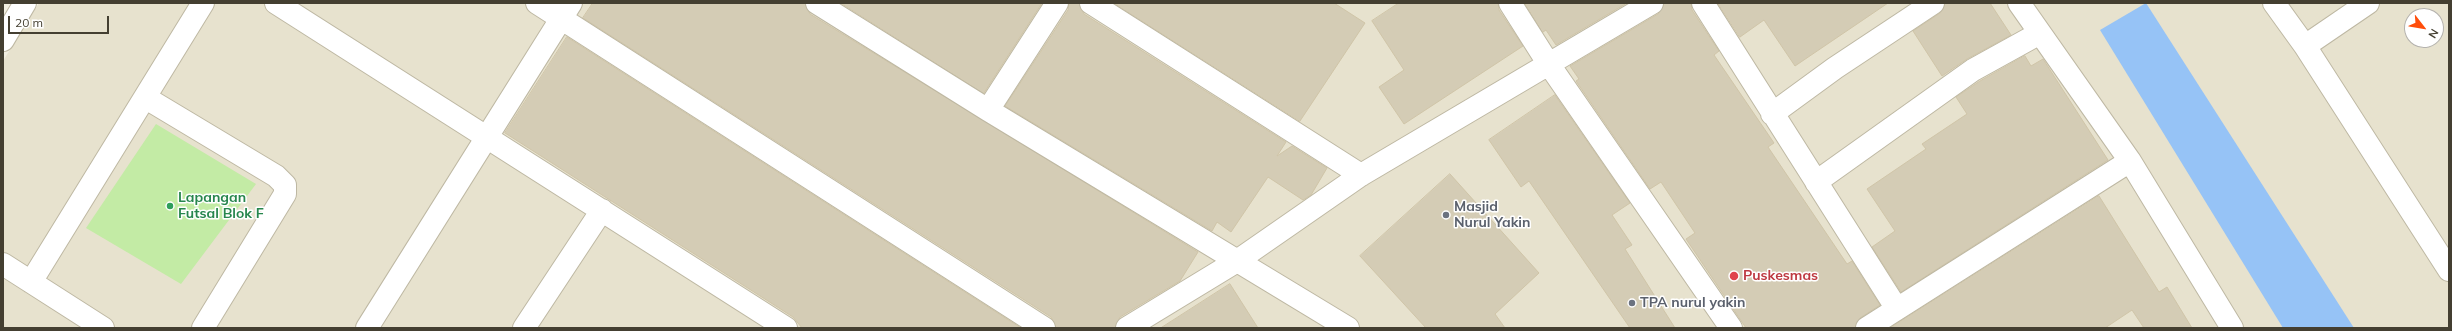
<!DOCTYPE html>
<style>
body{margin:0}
#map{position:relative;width:2452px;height:331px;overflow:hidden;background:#f2efe1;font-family:Mulish,sans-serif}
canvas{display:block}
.frame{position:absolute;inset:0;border:4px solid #443f31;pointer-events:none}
.north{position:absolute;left:2404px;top:8px;width:40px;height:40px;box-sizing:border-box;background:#fff;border:1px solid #b4b2ad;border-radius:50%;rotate:121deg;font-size:11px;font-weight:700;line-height:16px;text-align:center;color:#443f31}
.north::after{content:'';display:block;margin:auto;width:14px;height:18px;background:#ff4e0b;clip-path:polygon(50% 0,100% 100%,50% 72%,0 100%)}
.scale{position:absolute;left:8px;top:16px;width:101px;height:18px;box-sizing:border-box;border:2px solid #443f31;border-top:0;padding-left:5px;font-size:12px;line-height:14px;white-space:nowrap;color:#443f31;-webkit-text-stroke:3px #fff;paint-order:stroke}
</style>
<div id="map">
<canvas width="2452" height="331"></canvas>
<div class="frame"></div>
<div class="north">N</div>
<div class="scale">20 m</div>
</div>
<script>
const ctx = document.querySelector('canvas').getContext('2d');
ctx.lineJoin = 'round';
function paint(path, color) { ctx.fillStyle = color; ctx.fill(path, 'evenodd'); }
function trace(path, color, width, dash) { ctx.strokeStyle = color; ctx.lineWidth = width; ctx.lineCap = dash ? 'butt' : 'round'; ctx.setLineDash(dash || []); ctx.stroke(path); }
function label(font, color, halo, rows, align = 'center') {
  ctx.font = font + ' Mulish,sans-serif'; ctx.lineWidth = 3; ctx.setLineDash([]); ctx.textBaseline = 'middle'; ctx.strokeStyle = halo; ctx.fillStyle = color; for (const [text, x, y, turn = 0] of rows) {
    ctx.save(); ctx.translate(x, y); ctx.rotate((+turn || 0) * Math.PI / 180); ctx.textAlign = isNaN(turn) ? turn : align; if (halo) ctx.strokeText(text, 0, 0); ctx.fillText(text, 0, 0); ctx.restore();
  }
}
paint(new Path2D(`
 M39 3H2449V328H3V61ZM2412 16H2436V40H2412Z`), '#e7e2ce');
paint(new Path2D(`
 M156 124 256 184 181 284 86 228Z`), '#c3eba5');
paint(new Path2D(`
 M2146 3 2354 328H2283L2100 30Z`), '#96c3f6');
const building = new Path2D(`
 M593 3H805L810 14 1198 252 1180 281 1120 317 1115 328H1056L1051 317 583 18Z
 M841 3H1042L984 93Z
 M1069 3H1079L1084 14 1286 142 1277 156 1292 146 1327 168 1311 195 1303 200 1268 177 1231 232 1217 222 1212 231 1005 106 1068 10Z
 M1114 3H1334L1365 23 1300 121Z
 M1399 3H1498L1499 10 1523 46 1404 124 1379 87 1404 70 1372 21Z
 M1525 3H1627L1556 45 1546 30 1543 32Z
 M1664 3H1691L1692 10 1719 51 1714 55 1774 143 1768 147 1847 264 1852 261 1880 305 1860 318 1855 328H1746L1686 239 1695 233 1661 182 1650 189 1576 81 1579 79 1570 66 1658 14Z
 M1718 3H1888L1795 66 1764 20 1740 37Z
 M1945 3H1990L2011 35 1967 59 1942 76 1913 31 1940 13Z
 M567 37 1021 328H802L793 317 505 133Z
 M2025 56 2031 66 2043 59 2108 160 1901 292 1872 247 1895 231 1867 189 1926 149 1922 144 1967 114 1956 97 1980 81Z
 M1555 95 1630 203 1612 215 1632 245 1625 249 1675 328H1630L1529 181 1521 187 1489 140Z
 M1450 174 1539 273 1495 314 1505 328H1426L1360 256Z
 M2099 196 2159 292 2167 287 2192 328H2144L2132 310 2105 328H1890Z
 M1230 284 1258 328H1161Z`);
paint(building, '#d4ccb5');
trace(building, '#d0c5a8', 1);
const minor = new Path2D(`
 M276 3 786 328
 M537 3 1044 328
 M817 3 988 110 1348 328
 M1091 3 1361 175
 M1510 3 1548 63 1731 328
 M1703 3 1897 309
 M2019 3 2130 161 2232 328
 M2274 3 2305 46 2449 270
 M3 40 25 3
 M2305 46 2368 3
 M146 98 276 176 285 185V194L203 328
 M988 110 1057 3
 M1772 114 1835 68 1933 3
 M1816 182 1973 70 2040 33
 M3 264 103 328
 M31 282 203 3
 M367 328 571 3
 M524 328 602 210
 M1127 328 1237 261 1361 175 1652 3
 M1867 328 2130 161`);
trace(minor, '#beb8a3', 24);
trace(minor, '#fff', 22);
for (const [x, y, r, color] of [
 [170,206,4,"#2e9e5b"],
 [1446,215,4,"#6b7280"],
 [1734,276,5,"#e0444e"],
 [1632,303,4,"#6b7280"]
]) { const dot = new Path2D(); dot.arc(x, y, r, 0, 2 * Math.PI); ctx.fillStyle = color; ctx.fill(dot); trace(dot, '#fff', 1.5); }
label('bold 14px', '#27864d', '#fff', [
 ["Lapangan",178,198],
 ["Futsal Blok F",178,214]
], 'left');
label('bold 14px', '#5b616d', '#fff', [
 ["Masjid",1454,207],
 ["Nurul Yakin",1454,223],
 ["TPA nurul yakin",1640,303]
], 'left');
label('bold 14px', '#be3a42', '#fff', [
 ["Puskesmas",1743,276]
], 'left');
</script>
